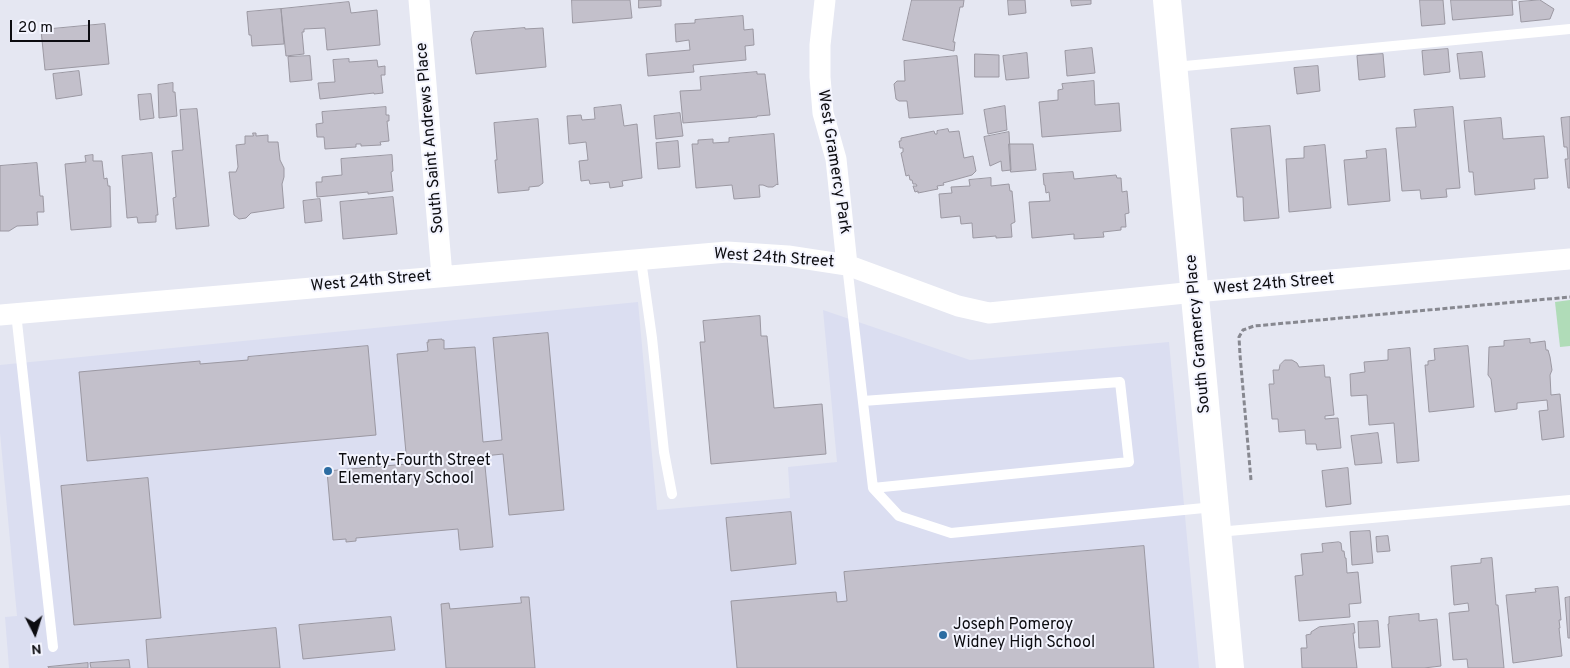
<!DOCTYPE html>
<style>
body{margin:0}
#map{position:relative;width:1570px;height:668px;overflow:hidden;background:#e5e7f2;font-family:Overpass,sans-serif}
canvas{display:block}
.north{position:absolute;left:10px;top:608px;width:50px;height:50px;-webkit-text-stroke:4px #f3f4fe;paint-order:stroke;rotate:175deg;font-size:14px;font-weight:700;line-height:20px;text-align:center;color:#0c0c10}
.north::after{content:'';display:block;margin:auto;width:18px;height:22px;background:#0c0c10;clip-path:polygon(50% 0,100% 100%,50% 72%,0 100%)}
.scale{position:absolute;left:10px;top:20px;width:80px;height:22px;box-sizing:border-box;border:2px solid #0c0c10;border-top:0;padding-left:6px;font-size:15px;line-height:18px;white-space:nowrap;color:#0c0c10;-webkit-text-stroke:4px #f3f4fe;paint-order:stroke}
</style>
<div id="map">
<canvas width="1570" height="668"></canvas>
<div class="north">N</div>
<div class="scale">20 m</div>
</div>
<script>
const ctx = document.querySelector('canvas').getContext('2d');
ctx.lineJoin = 'round';
function paint(path, color) { ctx.fillStyle = color; ctx.fill(path, 'evenodd'); }
function trace(path, color, width, dash) { ctx.strokeStyle = color; ctx.lineWidth = width; ctx.lineCap = dash ? 'butt' : 'round'; ctx.setLineDash(dash || []); ctx.stroke(path); }
function label(font, color, halo, rows, align = 'center') {
  ctx.font = font + ' Overpass,sans-serif'; ctx.lineWidth = 4; ctx.setLineDash([]); ctx.textBaseline = 'middle'; ctx.strokeStyle = halo; ctx.fillStyle = color; for (const [text, x, y, turn = 0] of rows) {
    ctx.save(); ctx.translate(x, y); ctx.rotate((+turn || 0) * Math.PI / 180); ctx.textAlign = isNaN(turn) ? turn : align; if (halo) ctx.strokeText(text, 0, 0); ctx.fillText(text, 0, 0); ctx.restore();
  }
}
paint(new Path2D(`
 M638 302 657 510 790 498 788 467 837 462 823 310 970 360 1169 342 1199 668H9L5 617 17 616 0 433V365Z`), '#dbdef1');
paint(new Path2D(`
 M1570 300V346L1560 347 1555 302Z`), '#b0dcb8');
const building = new Path2D(`
 M572 0H630L632 18 573 23Z
 M639 0H661V6L639 8Z
 M912 0H964L963 7H960L953 42H955L954 51 903 40Z
 M1008 0H1025L1026 13 1009 15Z
 M1071 0H1091V4L1072 6Z
 M1420 0H1443L1445 24 1422 26Z
 M1451 0H1517H1512L1513 15 1453 20Z
 M1540 0 1554 9 1550 19 1521 22 1519 2Z
 M349 2 351 13 377 10 380 45 327 50 325 28 304 29V32H302L304 54 286 56 281 9Z
 M281 9 284 44 252 46 251 35H249L247 12Z
 M743 16 744 30 753 29 754 45 745 46 746 60 693 65 694 72 648 76 646 54 690 50 689 40 676 42 675 24 695 23V20Z
 M105 24 109 64 45 70 41 30Z
 M525 28V29L543 28 546 67 476 74 471 39 474 32Z
 M1092 48 1095 73 1067 76 1065 51Z
 M1448 49 1450 72 1424 75 1422 51Z
 M1482 52 1485 77 1460 79 1457 54Z
 M1027 53 1029 78 1006 80 1003 56Z
 M975 54 999 55V77H975Z
 M1383 54 1385 77 1359 80 1357 56Z
 M310 56 312 80 290 82 288 57Z
 M957 56 963 114 909 118 907 101H899L896 99 894 84 897 81H905L904 61Z
 M349 59V62L377 60 378 67 385 66V75H381L383 93 374 94V93L320 99 318 83 335 82 333 60Z
 M1318 66 1320 91 1297 94 1294 68Z
 M79 71 82 95 56 99 53 74Z
 M757 72V74H765L770 115 757 116V117L683 123 680 91 701 90 700 77Z
 M1094 81 1095 105 1119 103 1121 131 1042 137 1039 102 1058 100V90L1063 89 1062 84Z
 M173 83V92H175L177 116 159 118 158 85Z
 M151 94 154 118 140 120 138 95Z
 M621 105 624 126 637 124 642 178 622 181 623 186 610 188 609 182 590 184 589 180 581 181 579 161 588 160 586 142 569 144 567 116 581 115 582 120 595 119 594 108Z
 M1005 106 1007 130 988 134 984 110Z
 M386 107V115H389V121H387L389 141 380 142 381 145 361 146V144H356V147L325 149 324 137H317L316 124 323 123 322 112Z
 M1453 107 1460 188 1446 189 1447 197 1421 199 1420 190 1402 191 1396 128 1416 127 1414 110Z
 M197 109 209 226 176 229 173 198 176 197 172 151 183 150 180 110Z
 M680 113 683 136 656 139 654 116Z
 M1570 117V188H1568L1565 159H1568L1567 147H1564L1561 118Z
 M1501 118 1503 139 1544 136 1548 178 1534 179 1535 189 1475 195 1473 172H1469L1464 121Z
 M538 119 543 183 539 186 529 187V190L498 193 495 160H497L494 123Z
 M1270 126 1279 218 1244 221 1243 197H1237L1231 129Z
 M948 129 949 132 959 131 964 158 973 156 976 171 972 175 943 183 944 185 937 186 938 189 918 193V191L915 192 913 186H917L916 184H913L912 180H910L909 175 906 176 901 153 903 152V148H900L899 141H901V138L934 131 935 134H937V131Z
 M1009 132 1011 170 1002 171 1001 161 990 166 984 137Z
 M253 133H256V136L268 135V142H278L280 160 284 168V177L282 184 284 208 251 213 246 218 239 219 234 215 229 172H236L238 167 236 145 245 144V136H253Z
 M774 134 778 185 777 184 773 187H768L763 185H759L760 197 734 199 732 185 696 188 692 144H698V140L713 139V143L729 142V138Z
 M678 141 680 167 658 169 656 143Z
 M1009 144H1033L1036 170 1011 172Z
 M1325 145 1331 208 1289 212 1286 159 1304 158V147Z
 M1386 149 1390 201 1348 205 1344 160 1367 158 1366 151Z
 M152 153 158 215H156V222L138 223 137 217 127 218 122 156Z
 M93 155V161H102L104 179 107 178 108 186H110L111 227 71 230 65 164 86 162 85 156Z
 M392 155 393 171 391 172 393 191 368 194V192L317 197 316 182H322V177L342 175 341 159Z
 M37 163 40 196H43L44 212H37L38 225 17 226 9 231H0V166Z
 M1073 172 1074 179 1116 175 1117 178H1121L1122 192 1127 191 1129 213 1125 214 1126 227H1121V230L1103 232 1104 237 1074 239V234L1032 238 1029 202 1050 201 1049 192 1046 193 1045 185H1044L1043 174Z
 M991 178V186L1009 184 1010 191H1012L1015 222 1011 224 1012 237 996 238V236L973 238 972 223 961 224 960 216 941 218 939 194 952 193 951 187 970 186 969 180Z
 M393 197 397 234 343 239 340 202Z
 M320 199 322 221 305 223 303 201Z
 M760 316 761 336H767L774 408 822 404 826 454 711 464 700 342H705L703 321Z
 M548 333 564 510 509 515 503 454 484 456 493 547 460 550 458 529 356 538V541L346 542V539L333 540 327 471 407 464 397 354 428 351 427 342H429L428 340 442 339V340H444V349L475 347 483 442 502 440 493 338Z
 M1530 339V343L1545 341 1546 350H1548L1550 357 1552 370 1550 375 1551 395 1560 394 1564 437 1542 440 1539 411 1548 410 1547 400 1517 403V409L1495 412 1491 379 1488 375 1489 347 1504 346V341Z
 M368 346 376 435 87 461 79 372 200 361V364L248 360V357Z
 M1468 346 1474 407 1429 412 1425 365H1428V361L1435 360 1434 349Z
 M1410 348 1419 461 1397 463 1394 423 1369 425 1367 395 1351 396 1350 374 1365 372 1364 362 1388 360V350Z
 M1285 360H1292L1297 363 1299 367 1324 365 1325 377H1330L1334 415 1325 416V419L1338 418 1341 448 1317 450 1316 444H1306L1305 430 1279 432 1278 419H1272L1269 384H1274L1273 370H1279L1280 365Z
 M1378 433 1382 463 1355 465 1351 436Z
 M1348 468 1351 504 1326 507 1322 471Z
 M148 478 161 618 74 625 61 486Z
 M791 512 796 564 731 571 726 518Z
 M1370 531 1373 563 1352 565 1350 532Z
 M1388 536 1390 551 1377 552 1376 537Z
 M1339 542 1341 543 1342 551H1344L1345 558H1346L1347 573 1358 572 1361 603 1349 604 1350 617 1299 621 1295 576 1303 575 1301 554 1323 552 1322 544Z
 M1144 546 1154 668H737L731 601 836 592 837 602 847 601 844 572Z
 M1492 558 1496 605H1498L1504 668H1468L1467 659 1453 660 1449 613 1469 611 1468 603 1454 605 1451 566 1481 563V559Z
 M1558 587 1561 620H1559L1560 628H1559L1562 656 1513 663 1506 595 1536 592 1535 589Z
 M521 597H529L535 668H446L441 604 449 603 450 609 521 603Z
 M1570 597V638H1568L1565 598Z
 M1419 614V621L1437 619 1441 666 1424 668H1392L1388 624H1389V617Z
 M391 617 395 650 303 659 299 625Z
 M1378 621 1380 647 1359 648 1358 622Z
 M1354 624 1355 633H1353L1357 668H1302L1301 648H1307L1306 635 1311 634V632L1319 627Z
 M276 628 280 668H148L146 640Z
 M129 660 130 668H91L90 663Z
 M88 663V668H49L48 667Z`);
paint(building, '#c3c0cb');
trace(building, '#9b98a2', 1);
trace(new Path2D(`
 M1251 480 1240 355 1239 337 1243 330 1254 326 1570 297`), '#878890', 3, [5, 2.5]);
trace(new Path2D(`
 M1175 67 1570 29
 M641 260 652 338 664 452 672 494
 M847 265 873 488 899 516 951 533 1214 507
 M16 313 53 647
 M863 401 1120 382 1129 462 873 488
 M1218 532 1570 500`), '#fff', 10);
trace(new Path2D(`
 M419 0 442 276
 M825 0 820 45V77L823 113 836 159 847 265
 M0 315 727 252 788 256 847 265 958 306 989 313 1195 292 1570 259`), '#fff', 21);
trace(new Path2D(`
 M1167 0 1230 668`), '#fff', 28);
for (const [x, y, r, color] of [
 [328,471,5,"#2c6ca2"],
 [943,635,5,"#2c6ca2"]
]) { const dot = new Path2D(); dot.arc(x, y, r, 0, 2 * Math.PI); ctx.fillStyle = color; ctx.fill(dot); trace(dot, '#f3f4fe', 2); }
label('16px', '#0c0c10', '#f3f4fe', [
 ["South Saint Andrews Place",431,138,-95],
 ["West Gramercy Park",833,162,81],
 ["West 24th Street",774,259,4],
 ["West 24th Street",371,282,-5],
 ["West 24th Street",1274,285,-5],
 ["South Gramercy Place",1199,334,-95]
]);
label('16px', '#0c0c10', '#f3f4fe', [
 ["Twenty-Fourth Street",338,462],
 ["Elementary School",338,480],
 ["Joseph Pomeroy",953,626],
 ["Widney High School",953,644]
], 'left');
</script>
